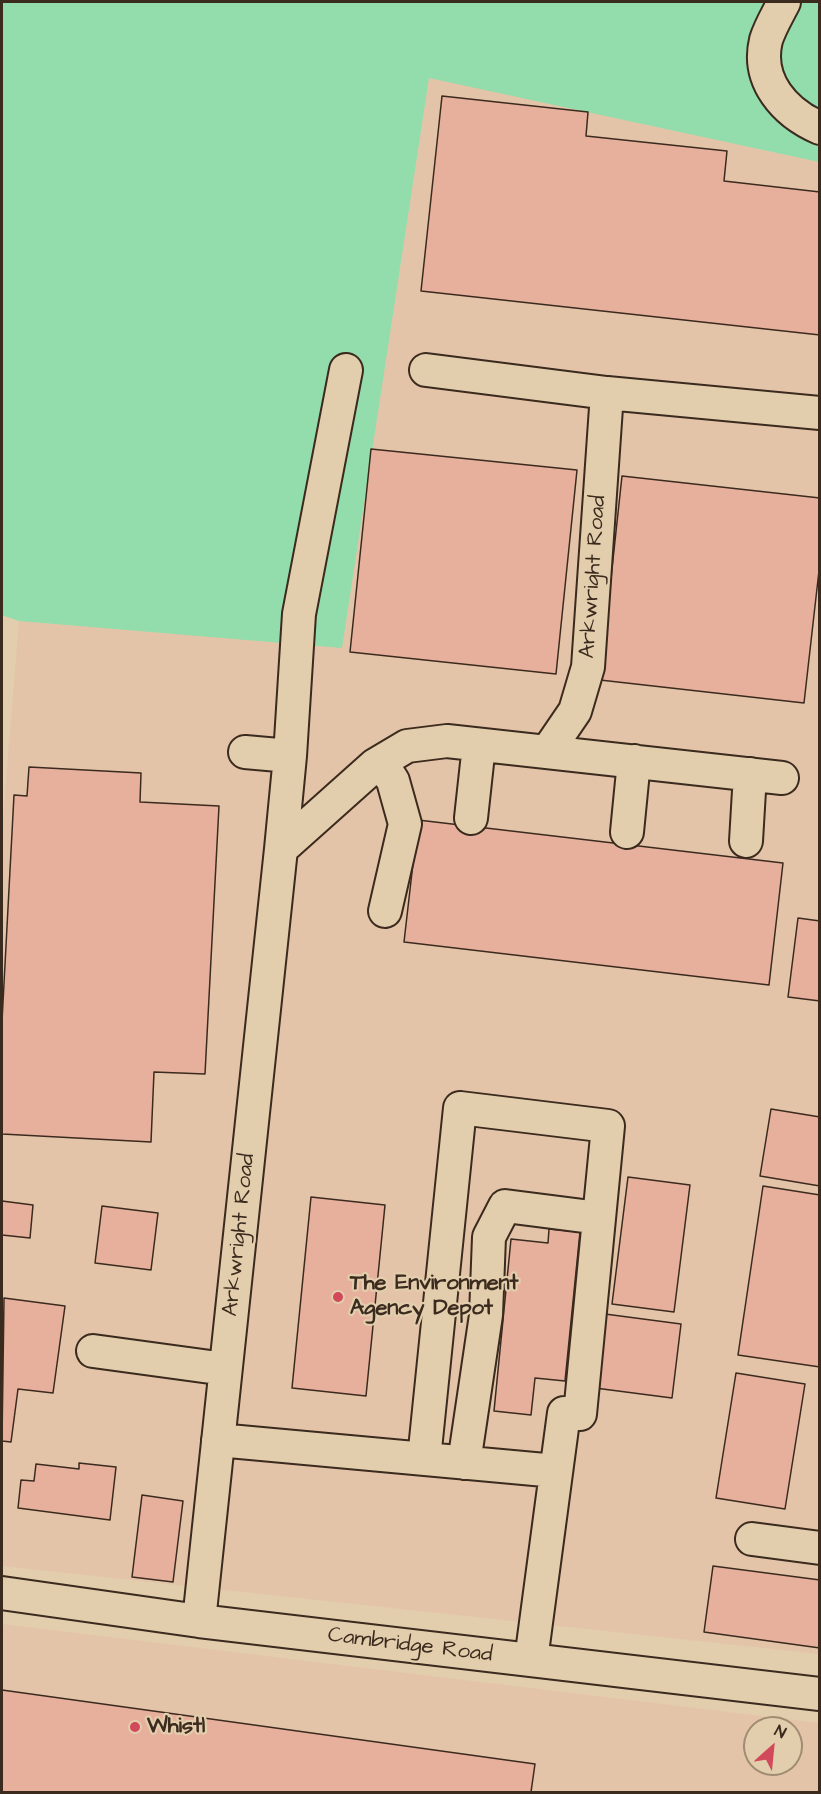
<!DOCTYPE html>
<style>
body{margin:0}
#map{position:relative;width:821px;height:1794px;overflow:hidden;background:#e2cdac;font-family:"Architects Daughter",sans-serif}
canvas{display:block}
.frame{position:absolute;inset:0;border:3px solid #3b2a1e;pointer-events:none}
.north{position:absolute;left:743px;top:1716px;width:60px;height:60px;box-sizing:border-box;background:#e2cdac;border:2px solid #9f8c73;border-radius:50%;rotate:27deg;font-size:16px;font-weight:700;line-height:24px;text-align:center;color:#3b2a1e}
.north::after{content:'';display:block;margin:auto;width:21px;height:27px;background:#d1495b;clip-path:polygon(50% 0,100% 100%,50% 72%,0 100%)}
</style>
<div id="map">
<canvas width="821" height="1794"></canvas>
<div class="frame"></div>
<div class="north">N</div>
</div>
<script>
const ctx = document.querySelector('canvas').getContext('2d');
ctx.lineJoin = 'round';
function paint(path, color) { ctx.fillStyle = color; ctx.fill(path, 'evenodd'); }
function trace(path, color, width, dash) { ctx.strokeStyle = color; ctx.lineWidth = width; ctx.lineCap = dash ? 'butt' : 'round'; ctx.setLineDash(dash || []); ctx.stroke(path); }
function label(font, color, halo, rows, align = 'center') {
  ctx.font = font + ' "Architects Daughter",sans-serif'; ctx.lineWidth = 4.5; ctx.setLineDash([]); ctx.textBaseline = 'middle'; ctx.strokeStyle = halo; ctx.fillStyle = color; for (const [text, x, y, turn = 0] of rows) {
    ctx.save(); ctx.translate(x, y); ctx.rotate((+turn || 0) * Math.PI / 180); ctx.textAlign = isNaN(turn) ? turn : align; if (halo) ctx.strokeText(text, 0, 0); ctx.fillText(text, 0, 0); ctx.restore();
  }
}
paint(new Path2D(`
 M429 77 819 162V1654L2 1566V832L19 621 342 647Z
 M2 1624 819 1723V1792H2ZM755 1728H791V1764H755Z`), '#e4c4a8');
paint(new Path2D(`
 M2 2H819V162L429 78 342 648 19 621 2 615Z`), '#93dcab');
const building = new Path2D(`
 M442 96 588 112 586 136 727 151 724 181 820 192V335L421 291Z
 M371 449 577 470 556 674 350 652Z
 M622 476 820 498V562L804 703 600 680Z
 M29 767 141 773 140 802 219 806 205 1074 154 1072 151 1142 2 1134V1021L14 795 27 796Z
 M418 820 783 863 769 985 404 942Z
 M798 918 820 921V1001L788 997Z
 M771 1109 820 1117V1186L760 1176Z
 M628 1177 690 1185 674 1312 612 1304Z
 M763 1186 820 1195V1367L738 1355Z
 M311 1197 385 1205 366 1396 292 1388Z
 M2 1201 33 1205 30 1238 2 1235Z
 M102 1206 158 1213 151 1270 95 1263Z
 M549 1229 580 1232 565 1381 535 1378 531 1415 494 1411 511 1239 548 1243Z
 M4 1298 65 1306 53 1393 18 1389 11 1442 2 1441Z
 M605 1314 681 1324 672 1398 595 1388Z
 M736 1373 805 1384 785 1509 716 1498Z
 M79 1463 116 1467 110 1520 18 1508 21 1480 34 1481 36 1464 79 1469Z
 M142 1495 183 1501 173 1582 132 1577Z
 M713 1566 820 1580V1648L704 1632Z
 M2 1690 535 1764 531 1792H2Z`);
paint(building, '#e7b09d');
trace(building, '#3b2a1e', 1.5);
const minor = new Path2D(`
 M784 2C778 14 770 27 766 40 756 81 785 113 820 128
 M426 370 607 393 820 413
 M245 752 290 756 281 849
 M547 752 575 711 588 667 607 393
 M290 756 299 614 346 370
 M381 762 393 781 405 824 385 911
 M471 818 479 745
 M627 832 634 761
 M746 841 750 774
 M93 1351 225 1369
 M218 1440 556 1471
 M424 1459 460 1108 608 1126 580 1414 564 1413 531 1660
 M464 1463 486 1315 489 1237 505 1206 599 1218
 M752 1539 820 1548
 M2 1593 199 1621 820 1694
 M199 1621 281 849 375 765 407 746 447 741 782 778`);
trace(minor, '#3b2a1e', 36);
trace(minor, '#e2cdac', 32);
for (const [x, y, r, color] of [
 [338,1297,6,"#d1495b"],
 [135,1727,6,"#d1495b"]
]) { const dot = new Path2D(); dot.arc(x, y, r, 0, 2 * Math.PI); ctx.fillStyle = color; ctx.fill(dot); trace(dot, '#e2cdac', 2); }
label('22px', '#3b2a1e', '#e2cdac', [
 ["Arkwright Road",594,577,-86],
 ["Arkwright Road",240,1235,-84],
 ["Cambridge Road",410,1646,7]
]);
label('bold 22px', '#3b2a1e', '#e2cdac', [
 ["The Environment",350,1284],
 ["Agency Depot",350,1309],
 ["Whistl",147,1727]
], 'left');
</script>
